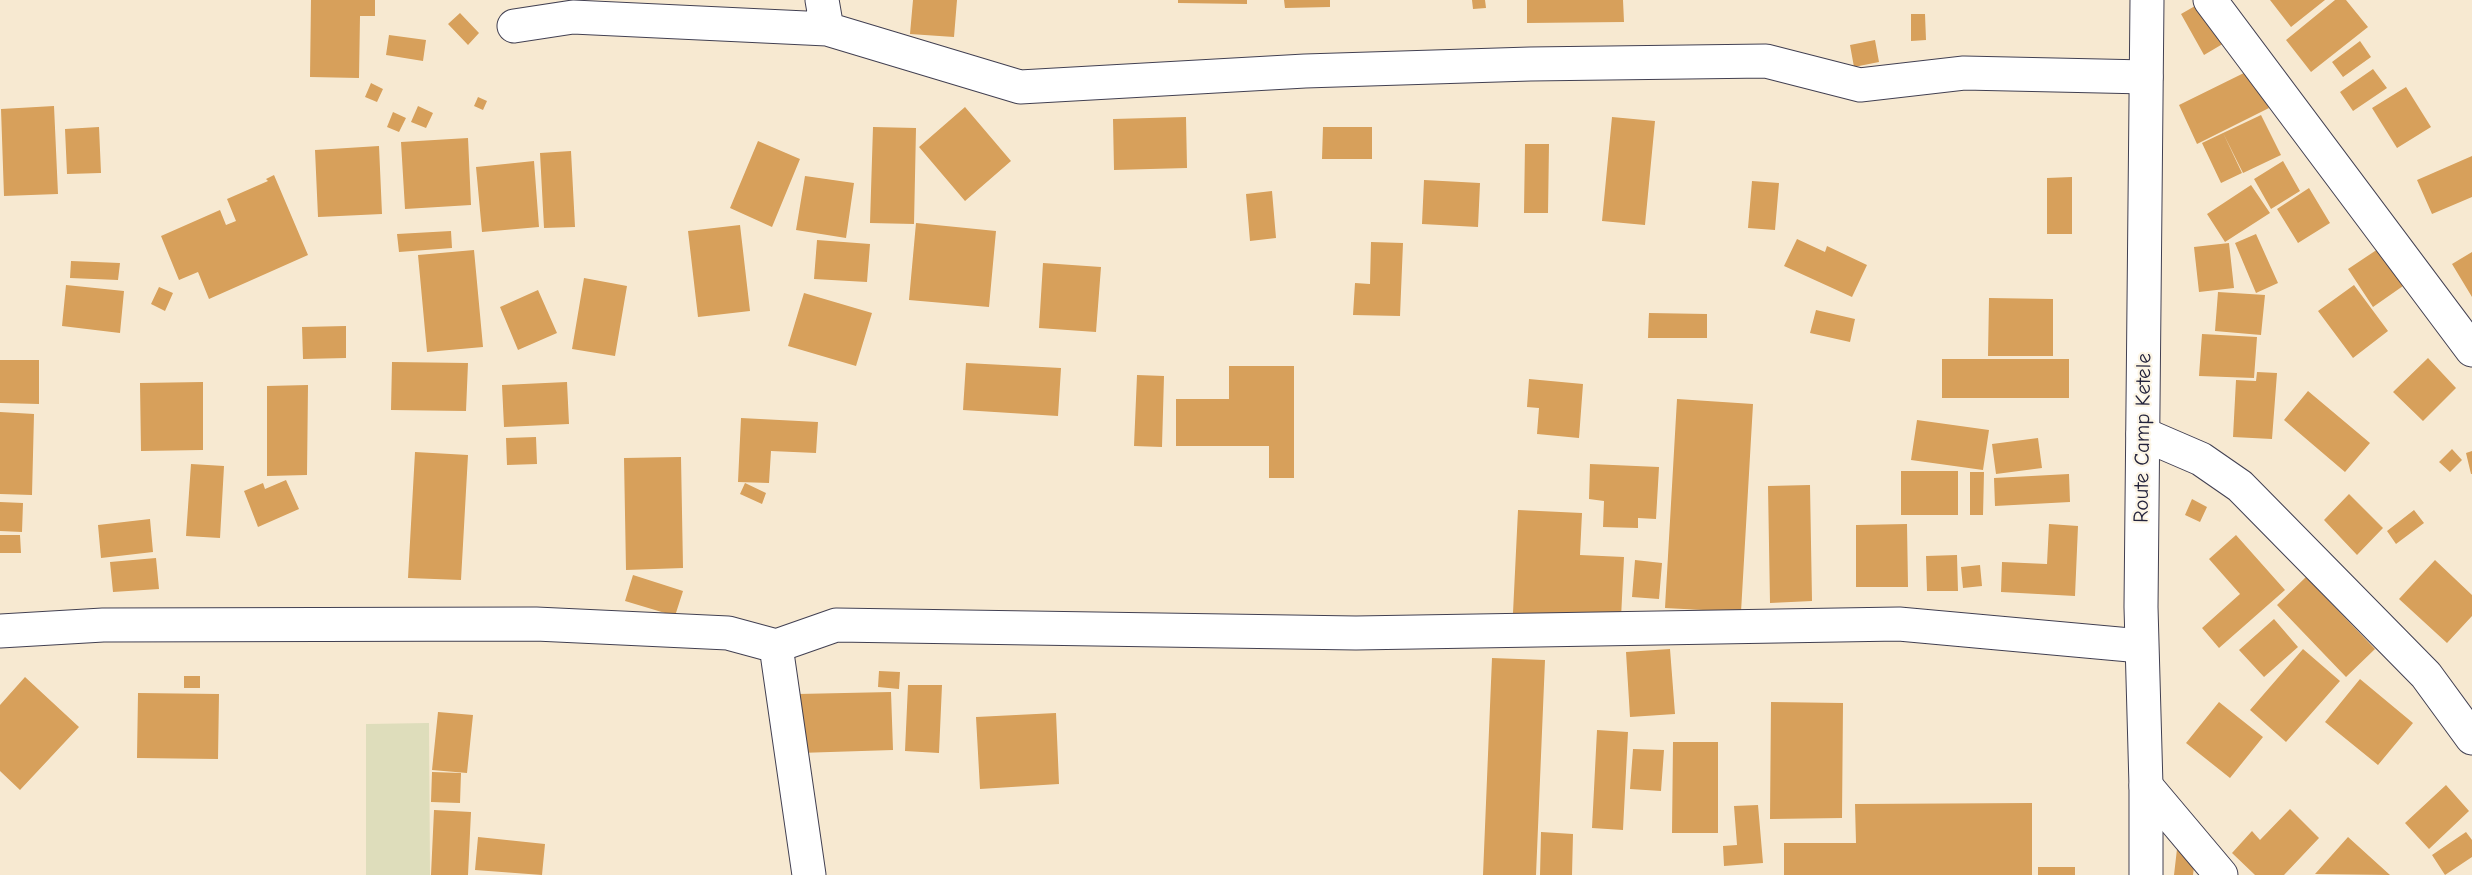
<!DOCTYPE html>
<style>
body{margin:0}
canvas{display:block;background:#f7e9d1}
</style>
<canvas width="2472" height="875"></canvas>
<script>
const ctx = document.querySelector('canvas').getContext('2d');
ctx.lineJoin = 'round';
function paint(path, color) { ctx.fillStyle = color; ctx.fill(path, 'evenodd'); }
function trace(path, color, width, dash) { ctx.strokeStyle = color; ctx.lineWidth = width; ctx.lineCap = dash ? 'butt' : 'round'; ctx.setLineDash(dash || []); ctx.stroke(path); }
function label(font, color, halo, rows, align = 'center') {
  ctx.font = font + ' "Comic Neue",sans-serif'; ctx.lineWidth = 4.5; ctx.setLineDash([]); ctx.textBaseline = 'middle'; ctx.strokeStyle = halo; ctx.fillStyle = color; for (const [text, x, y, turn = 0] of rows) {
    ctx.save(); ctx.translate(x, y); ctx.rotate((+turn || 0) * Math.PI / 180); ctx.textAlign = isNaN(turn) ? turn : align; if (halo) ctx.strokeText(text, 0, 0); ctx.fillText(text, 0, 0); ctx.restore();
  }
}
paint(new Path2D(`
 M429 723 430 875H366V724Z`), '#deddbb');
paint(new Path2D(`
 M311 0H375V16H360L359 78 310 77Z
 M913 0H957L954 37 910 34Z
 M1178 0H1247V4L1178 3Z
 M1284 0H1330V7L1285 8Z
 M1472 0H1485L1486 8 1473 9Z
 M1527 0H1623L1624 22 1527 23Z
 M2270 0H2325L2291 27Z
 M2335 0H2346L2368 27 2311 72 2286 40Z
 M2202 2 2226 42 2204 55 2181 14Z
 M460 13 479 33 468 45 448 24Z
 M1911 14H1925L1926 40 1911 41Z
 M389 35 426 40 423 61 386 55Z
 M1875 40 1879 62 1854 67 1850 45Z
 M2360 41 2371 57 2343 77 2332 62Z
 M2373 69 2387 88 2353 111 2340 92Z
 M2250 70 2269 108 2197 144 2179 105Z
 M371 83 383 89 377 102 365 97Z
 M2406 87 2431 127 2397 148 2372 108Z
 M478 97 487 101 483 110 474 106Z
 M54 106 58 194 4 196 1 109Z
 M418 106 433 113 426 128 411 122Z
 M965 107 1011 161 965 201 919 147Z
 M393 112 406 118 399 132 387 127Z
 M2261 115 2281 155 2243 173 2223 133Z
 M1186 117 1187 168 1114 170 1113 119Z
 M1612 117 1655 121 1645 225 1602 221Z
 M99 127 101 173 67 174 65 129Z
 M873 127 916 128 914 224 870 223Z
 M1323 127H1372V159H1322Z
 M2223 133 2242 173 2221 183 2202 143Z
 M468 138 471 205 405 209 401 142Z
 M758 141 800 159 772 227 730 208Z
 M1525 144H1549L1548 213H1524Z
 M379 146 382 214 318 217 315 150Z
 M571 151 575 227 544 228 540 153Z
 M2472 156V197L2432 214 2417 180Z
 M534 161 539 227 482 232 476 167Z
 M2283 161 2300 191 2271 209 2254 179Z
 M274 175 308 255 209 299 198 272 179 280 161 236 220 210 226 225 236 221 227 199 268 181 266 179Z
 M805 176 854 183 846 238 796 230Z
 M2072 177V234H2047V178Z
 M1424 180 1480 183 1478 227 1422 224Z
 M1752 181 1779 183 1775 230 1748 228Z
 M2251 185 2270 213 2225 242 2207 214Z
 M2309 188 2330 223 2298 243 2277 209Z
 M1272 191 1276 238 1250 241 1246 194Z
 M916 223 996 231 989 307 909 300Z
 M740 225 750 311 698 317 688 231Z
 M451 231 452 248 399 252 397 234Z
 M2256 234 2278 283 2256 293 2235 243Z
 M1797 239 1825 252 1827 246 1867 265 1852 297 1784 266Z
 M817 240 870 244 867 282 814 279Z
 M1371 242 1403 243 1400 316 1353 315 1355 283 1370 284Z
 M2229 243 2234 288 2199 292 2194 247Z
 M2378 249 2403 286 2373 307 2348 269Z
 M474 250 483 347 427 352 418 255Z
 M2472 252V297L2452 264Z
 M71 261 120 263 118 280 70 278Z
 M1043 263 1101 267 1096 332 1039 328Z
 M584 278 627 286 615 356 572 349Z
 M66 285 124 291 120 333 62 326Z
 M2354 285 2388 331 2353 358 2318 311Z
 M159 287 173 293 165 311 151 304Z
 M538 290 557 333 518 350 500 307Z
 M2218 292 2265 295 2261 335 2215 331Z
 M804 293 872 313 856 366 788 346Z
 M1989 298 2053 299V356H1988Z
 M1816 310 1855 319 1850 342 1810 333Z
 M1649 313 1707 314V338H1648Z
 M346 326V358L303 359 302 327Z
 M2202 334 2257 337 2254 378 2199 376Z
 M2428 358 2456 388 2423 421 2393 392Z
 M1942 359H2069V398H1942Z
 M0 360H39V404L0 403Z
 M392 362 468 363 466 411 391 410Z
 M966 363 1061 368 1058 416 963 410Z
 M1229 366H1294V478H1269V446H1176V399H1229Z
 M2257 372 2277 373 2272 439 2233 437 2236 380 2256 381Z
 M1137 375 1164 376 1162 447 1134 446Z
 M1529 379 1583 384 1579 438 1537 434 1539 408 1527 407Z
 M203 382V450L141 451 140 383Z
 M567 382 569 424 504 427 502 385Z
 M308 385 307 475 267 476V386Z
 M2308 391 2370 443 2345 472 2284 420Z
 M1677 399 1753 404 1741 612 1665 608Z
 M0 412 34 414 32 495 0 494Z
 M741 418 818 422 816 453 771 451 769 483 738 482Z
 M1917 420 1989 430 1983 470 1911 460Z
 M536 437 537 464 507 465 506 438Z
 M2038 438 2042 468 1996 474 1992 444Z
 M2452 449 2462 460 2450 472 2439 462Z
 M2472 451V474H2471L2466 453Z
 M415 452 468 455 461 580 408 578Z
 M681 457 683 568 626 570 624 458Z
 M191 464 224 466 220 538 186 536Z
 M1590 464 1659 467 1656 519 1638 518V528L1603 527 1604 501 1589 499Z
 M1901 471H1958V515H1901Z
 M1970 472H1984L1983 515H1970Z
 M2069 474 2070 502 1995 506 1994 478Z
 M286 480 299 509 258 527 244 491 263 483 265 489Z
 M745 483 766 493 762 504 740 494Z
 M1810 485 1812 601 1770 603 1768 486Z
 M2349 494 2383 528 2357 555 2324 520Z
 M2192 499 2207 507 2200 522 2185 515Z
 M0 502 23 503 22 532 0 531Z
 M1518 510 1582 513 1580 555 1624 557 1621 618 1513 613Z
 M2414 510 2424 523 2396 544 2387 531Z
 M150 519 153 552 101 558 98 525Z
 M1907 524 1908 587H1856V525Z
 M2049 524 2078 526 2075 596 2001 592 2002 562 2047 564Z
 M0 535H20L21 553H0Z
 M2236 535 2285 590 2219 648 2202 628 2240 594 2209 559Z
 M1957 555 1958 591H1927L1926 556Z
 M156 558 159 589 113 592 110 562Z
 M1635 560 1662 563 1659 599 1632 597Z
 M2435 560 2472 595V616L2447 643 2399 599Z
 M1980 565 1982 586 1963 588 1961 567Z
 M633 575 683 591 675 616 625 601Z
 M2306 577 2375 649 2346 677 2277 605Z
 M2274 619 2298 647 2264 677 2239 650Z
 M1670 649 1675 714 1630 717 1626 652Z
 M2303 649 2340 681 2286 742 2250 710Z
 M1492 658 1545 660 1536 875H1483Z
 M879 671 900 672 899 689 878 687Z
 M184 676H200V688H184Z
 M25 677 79 727 20 790 0 771V705Z
 M2360 679 2413 723 2378 765 2325 722Z
 M908 685H942L939 753 905 751Z
 M891 692 893 750 799 753 798 694Z
 M138 693 219 694 218 759 137 758Z
 M1771 702 1843 703 1842 818 1770 819Z
 M2219 702 2263 737 2230 778 2186 743Z
 M438 712 473 715 467 773 432 770Z
 M1056 713 1059 784 980 789 976 717Z
 M1597 730 1628 732 1623 830 1592 828Z
 M1673 742H1718V833H1672Z
 M1633 749 1664 750 1661 791 1630 789Z
 M432 772 461 773 460 803 431 802Z
 M2446 785 2469 811 2429 849 2405 823Z
 M2032 803V875H1784V843H1856L1855 804Z
 M1758 805 1763 863 1724 866 1723 846 1737 845 1734 806Z
 M2290 809 2319 838 2284 875H2255L2232 853 2252 831 2260 840Z
 M434 810 471 812 468 875H431Z
 M1541 832 1573 834 1572 875H1540Z
 M2466 832 2472 840V857L2445 875 2432 855Z
 M478 837 545 844 542 875 475 870Z
 M2348 837 2390 875 2315 874Z
 M2177 849 2196 851 2193 875H2174Z
 M2038 867H2075V875H2038Z`), '#d7a05b');
const minor = new Path2D(`
 M822 0 827 29
 M2210 0 2472 350
 M514 26 573 17 827 29 1020 87 1305 71 1530 64 1766 61 1860 85 1964 73 2146 77
 M2143 434 2201 459 2240 486 2426 675 2472 738
 M0 631 103 625 536 624 728 633 776 646 836 625 1356 633 1899 624 2141 646
 M776 646 809 875
 M2146 786 2221 875`);
const tertiary = new Path2D(`
 M2146 875V786L2141 607 2147 0`);
trace(minor, '#424052', 35);
trace(tertiary, '#424052', 35);
trace(minor, '#fff', 33);
trace(tertiary, '#fff', 33);
label('21px', '#22223b', '#fcf5e5', [
 ["Route Camp Ketele",2143,438,-89]
]);
</script>
